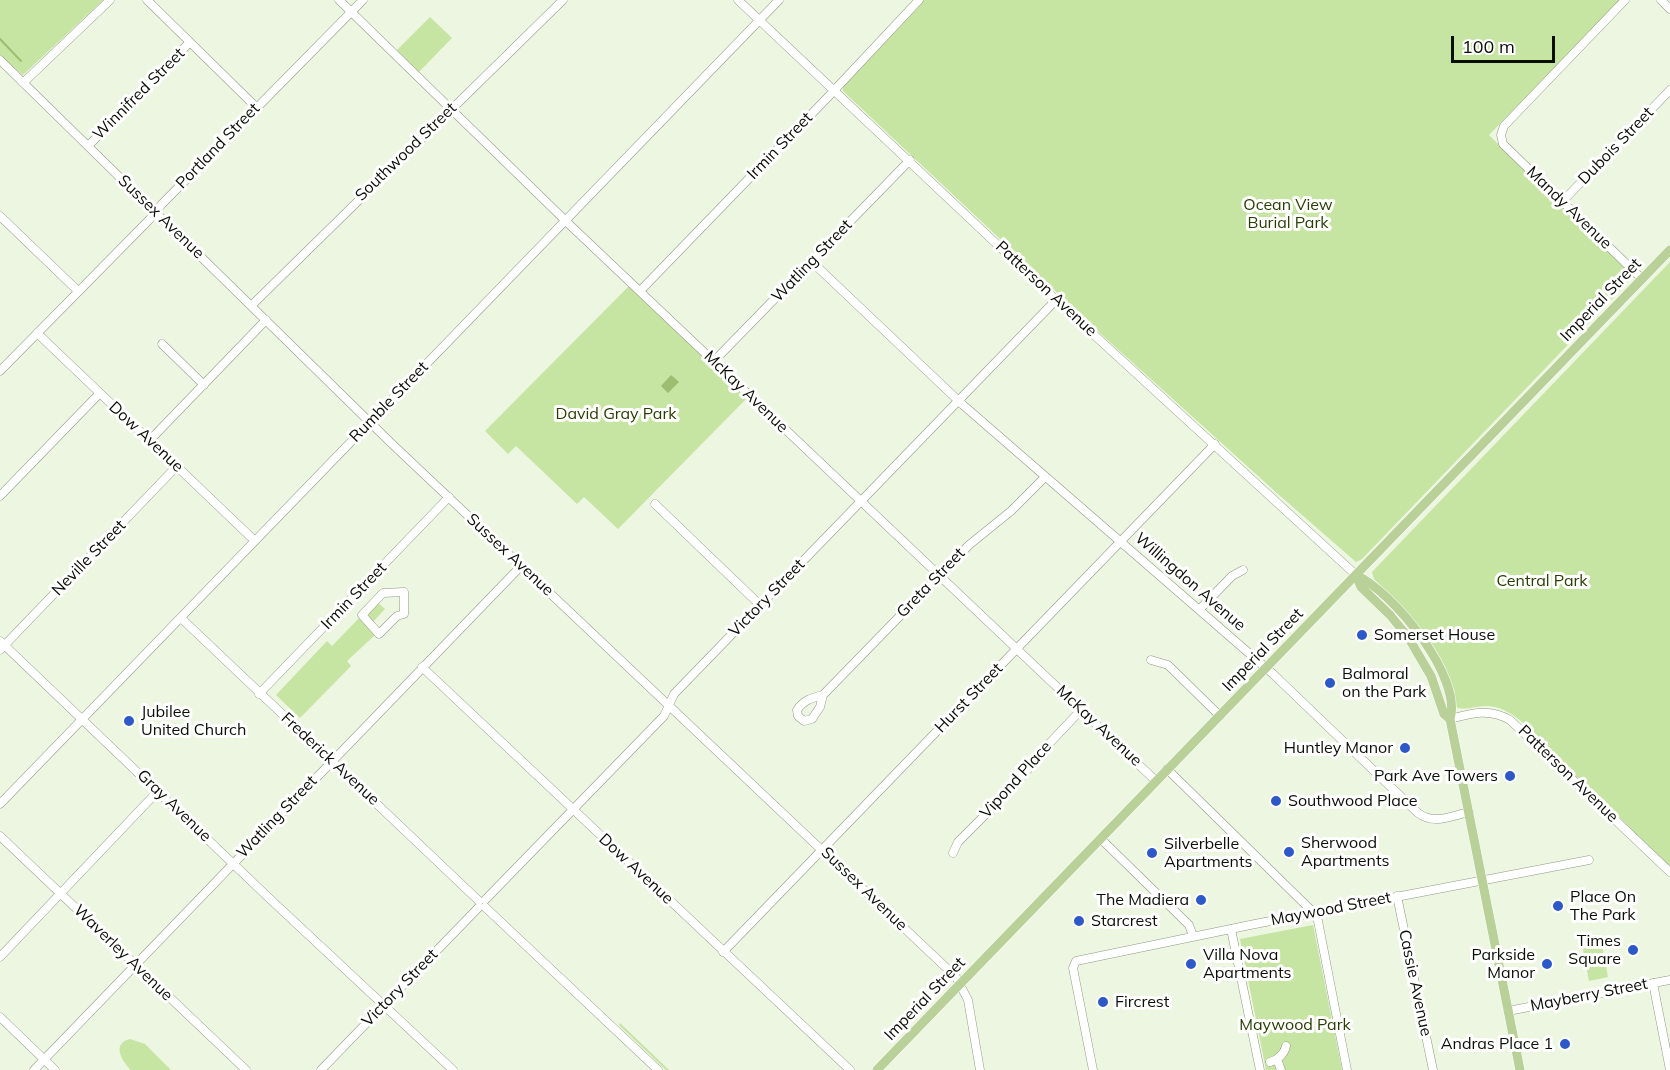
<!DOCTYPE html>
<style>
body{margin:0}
#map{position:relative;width:1670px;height:1070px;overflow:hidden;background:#ecf6e1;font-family:Mulish,sans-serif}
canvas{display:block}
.scale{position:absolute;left:1451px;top:36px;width:104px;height:27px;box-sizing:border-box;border:3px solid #0b0e07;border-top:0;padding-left:8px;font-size:18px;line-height:21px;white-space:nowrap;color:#0b0e07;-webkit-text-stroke:4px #fff;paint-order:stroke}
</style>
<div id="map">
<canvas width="1670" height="1070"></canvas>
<div class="scale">100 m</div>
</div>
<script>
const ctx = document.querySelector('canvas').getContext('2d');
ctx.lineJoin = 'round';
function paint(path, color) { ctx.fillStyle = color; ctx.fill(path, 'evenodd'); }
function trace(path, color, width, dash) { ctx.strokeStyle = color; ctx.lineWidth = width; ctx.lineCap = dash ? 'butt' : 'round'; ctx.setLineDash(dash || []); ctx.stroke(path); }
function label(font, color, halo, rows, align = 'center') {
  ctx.font = font + ' Mulish,sans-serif'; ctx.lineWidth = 6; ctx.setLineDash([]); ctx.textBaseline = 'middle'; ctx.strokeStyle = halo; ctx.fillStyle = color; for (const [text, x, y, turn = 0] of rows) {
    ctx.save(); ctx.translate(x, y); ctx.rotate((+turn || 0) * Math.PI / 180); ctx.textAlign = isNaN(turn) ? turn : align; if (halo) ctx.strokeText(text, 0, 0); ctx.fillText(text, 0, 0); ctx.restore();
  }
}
paint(new Path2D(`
 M0 0H103L23 75 0 55Z
 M923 0H1620L1489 135 1631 274 1632 278 1362 559 1356 562 1278 494 1101 334 843 91V84L846 80Z
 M430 17 452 38 419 72 397 50Z
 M1670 262V867L1580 778 1575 777 1549 752 1548 747C1530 730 1511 705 1484 706 1475 706 1464 711 1456 707L1443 666 1425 633 1374 579 1372 572Z
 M629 286 747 398 618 529 584 497 577 504 516 446 508 454 485 431Z
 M376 601 385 609 371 624 362 615Z
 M360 617 375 631V635L347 661 351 666 300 718 276 695 327 641 332 646Z
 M1313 925 1342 1070H1266L1240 939Z
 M1601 940 1608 977 1589 981 1582 944Z
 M620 1023 669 1070H666L619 1025Z
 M130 1039 145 1044 171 1070H131C122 1062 111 1043 130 1039Z`), '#c6e4a2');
paint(new Path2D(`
 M671 375 679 382 668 393 661 386Z`), '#9cbe71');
trace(new Path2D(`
 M0 39 21 61`), '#9cbe71', 2);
const minor = new Path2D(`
 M147 0 256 107
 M339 0 572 227 1156 781
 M738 0 1056 300 1356 575
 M1625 0 1504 126 1501 135 1503 144 1642 279
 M1661 0 1670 9
 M0 60 390 442 956 977 968 1000 980 1070
 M23 83 110 0
 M88 146 190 42
 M1562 202 1670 90
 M0 216 78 291
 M811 261 963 405 1273 674 1418 813C1434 825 1451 816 1469 812
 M640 291 827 98 919 0
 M251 306 563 0
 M37 333 255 541
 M162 344 204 385
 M714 361 910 160
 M0 371 149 220 162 204 363 0
 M149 441 266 320
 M0 496 99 394
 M655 504 760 605
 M404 592V614L397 616 379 634 362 615 383 593Z
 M1200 609 1232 576 1243 570
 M181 618 479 901
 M0 641 269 898 453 1070
 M0 650 177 466
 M1151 660 1168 665 1220 716
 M422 667 850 1070
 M259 694 449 497
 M823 695 820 707 812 719 804 721 798 716 797 710C804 700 811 698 823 695L969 545 1011 511 1045 477
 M1450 719C1472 713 1490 708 1510 720L1670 872
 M1167 769 1314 913 1318 921 1347 1070
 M0 804 779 0
 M0 836 246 1070
 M1101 839 1189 925 1193 936
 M953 853 958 842 1017 783 1045 748 1081 710
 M1397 896 1433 1070
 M485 900 664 716 674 694 1056 300
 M485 907 658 1070
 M1231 929 1260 1070
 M723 952 1215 444
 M0 957 158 791
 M1653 983 1670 1070
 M1508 1011 1670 980
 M0 1017 55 1070
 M1277 1059 1281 1070
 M1270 1062C1278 1060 1285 1053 1286 1046
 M34 1070 522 565
 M321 1070 479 907
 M1093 1070 1073 968 1076 961 1255 924 1589 860`);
const major = new Path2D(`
 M1356 575C1392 591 1463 677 1450 719L1520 1070
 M1356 575 1361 587 1390 615 1408 637 1431 676 1444 714 1450 719
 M877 1070 1670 250`);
trace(minor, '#919a87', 9);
trace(major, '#fff', 10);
trace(minor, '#fff', 8);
trace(major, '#b9d199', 9);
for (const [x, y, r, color] of [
 [1362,635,6,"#2d59c8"],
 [1330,683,6,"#2d59c8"],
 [129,721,6,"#2d59c8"],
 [1405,748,6,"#2d59c8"],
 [1510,776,6,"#2d59c8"],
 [1276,801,6,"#2d59c8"],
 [1289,852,6,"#2d59c8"],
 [1152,853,6,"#2d59c8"],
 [1201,900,6,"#2d59c8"],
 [1558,906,6,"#2d59c8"],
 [1079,921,6,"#2d59c8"],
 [1633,950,6,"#2d59c8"],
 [1191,964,6,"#2d59c8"],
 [1547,964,6,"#2d59c8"],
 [1103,1002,6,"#2d59c8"],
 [1565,1044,6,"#2d59c8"]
]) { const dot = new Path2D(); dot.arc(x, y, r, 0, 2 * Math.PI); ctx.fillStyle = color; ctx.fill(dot); trace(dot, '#fff', 2); }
label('16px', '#0b0e07', '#fff', [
 ["Winnifred Street",139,94,-45],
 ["Portland Street",218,146,-46],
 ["Irmin Street",780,146,-46],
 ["Dubois Street",1616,146,-46],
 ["Southwood Street",406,152,-44],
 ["Mandy Avenue",1569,208,44],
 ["Sussex Avenue",161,217,44],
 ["Watling Street",812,261,-46],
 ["Patterson Avenue",1046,289,43],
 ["Imperial Street",1601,300,-46],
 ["McKay Avenue",746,392,44],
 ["Rumble Street",389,402,-46],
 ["Dow Avenue",146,437,43],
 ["Sussex Avenue",510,555,43],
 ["Neville Street",89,558,-46],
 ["Willingdon Avenue",1190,582,41],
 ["Greta Street",931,583,-46],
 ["Irmin Street",354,596,-46],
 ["Victory Street",767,598,-46],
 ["Imperial Street",1263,650,-46],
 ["Hurst Street",969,698,-46],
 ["McKay Avenue",1099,726,43],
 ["Frederick Avenue",330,759,43],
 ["Patterson Avenue",1568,774,44],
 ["Vipond Place",1016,780,-48],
 ["Gray Avenue",174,806,44],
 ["Watling Street",277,817,-46],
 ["Dow Avenue",636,869,43],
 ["Sussex Avenue",864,889,44],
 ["Maywood Street",1331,909,-11],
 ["Waverley Avenue",123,953,44],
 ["Cassie Avenue",1415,983,78],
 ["Victory Street",400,988,-46],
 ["Mayberry Street",1589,995,-11],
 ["Imperial Street",925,999,-46]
]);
label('16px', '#293e04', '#fff', [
 ["Ocean View",1288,205],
 ["Burial Park",1288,223],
 ["David Gray Park",616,414],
 ["Central Park",1542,581],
 ["Maywood Park",1295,1025]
]);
label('16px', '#0b0e07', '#fff', [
 ["Somerset House",1374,635],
 ["Balmoral",1342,674],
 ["on the Park",1342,692],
 ["Jubilee",141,712],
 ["United Church",141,730],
 ["Huntley Manor",1393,748,"right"],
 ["Park Ave Towers",1498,776,"right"],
 ["Southwood Place",1288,801],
 ["Sherwood",1301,843],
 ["Apartments",1301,861],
 ["Silverbelle",1164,844],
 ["Apartments",1164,862],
 ["Place On",1570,897],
 ["The Park",1570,915],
 ["The Madiera",1189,900,"right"],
 ["Starcrest",1091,921],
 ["Times",1621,941,"right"],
 ["Square",1621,959,"right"],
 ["Villa Nova",1203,955],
 ["Apartments",1203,973],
 ["Parkside",1535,955,"right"],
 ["Manor",1535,973,"right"],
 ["Fircrest",1115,1002],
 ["Andras Place 1",1553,1044,"right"]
], 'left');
</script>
